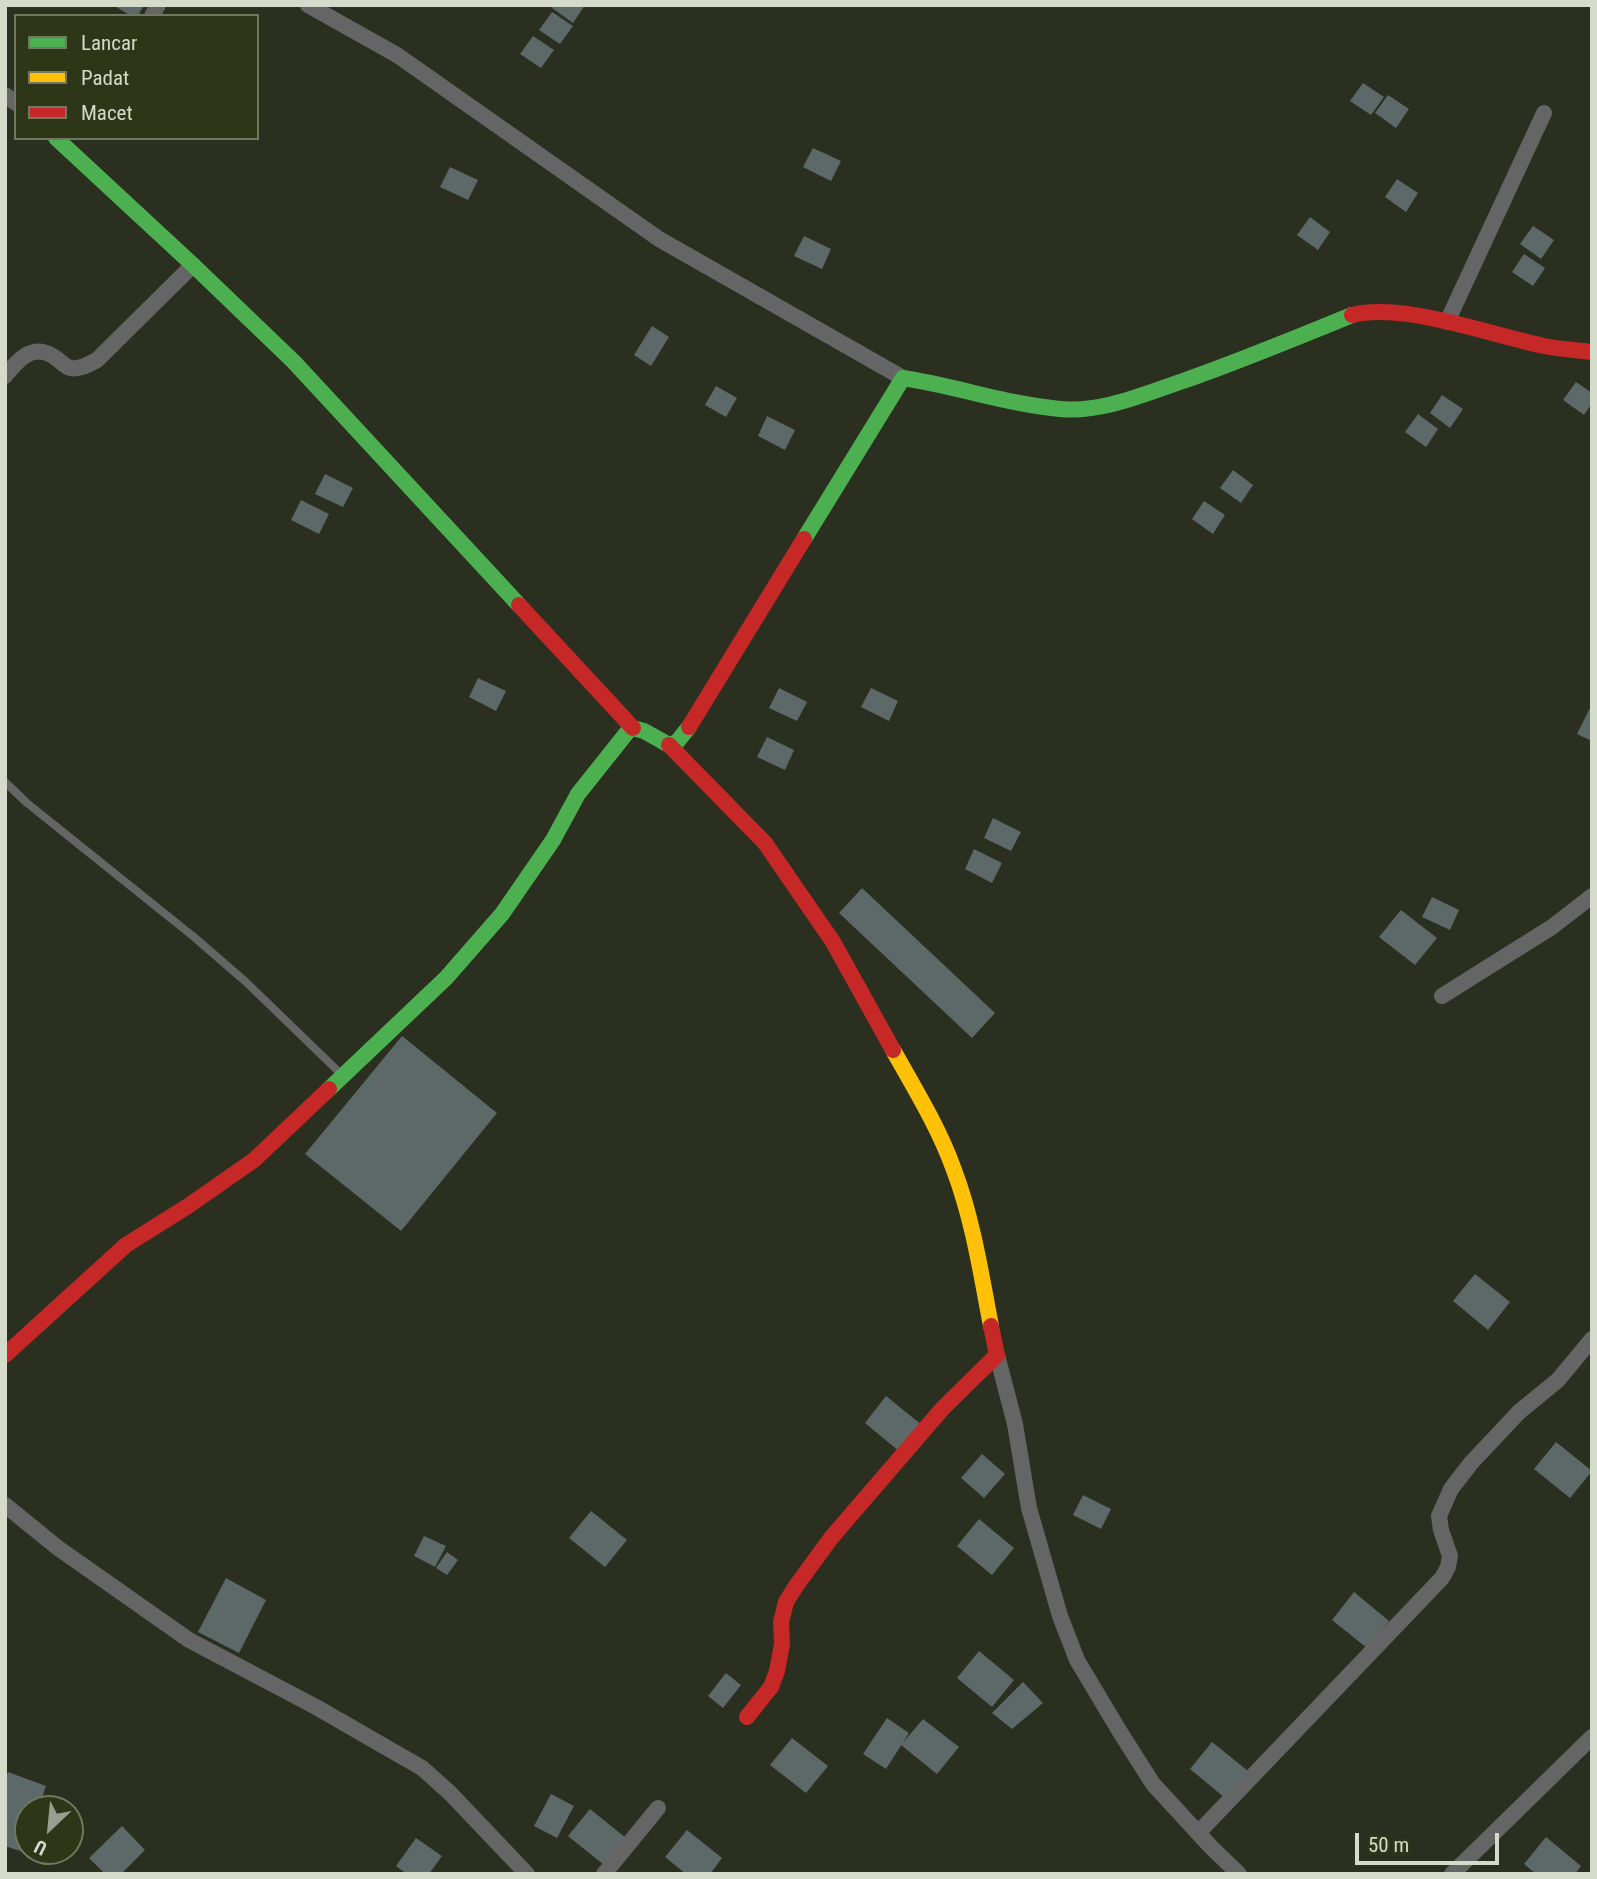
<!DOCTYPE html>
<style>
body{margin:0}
#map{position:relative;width:1597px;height:1879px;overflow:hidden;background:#2a2f1f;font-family:"Roboto Condensed",sans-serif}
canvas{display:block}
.frame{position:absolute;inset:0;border:7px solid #d5dbca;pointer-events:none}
.legend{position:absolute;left:14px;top:14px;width:245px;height:126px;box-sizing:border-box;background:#2e3618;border:2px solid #71785f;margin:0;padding:9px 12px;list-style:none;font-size:21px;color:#d5dbca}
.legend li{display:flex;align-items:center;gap:14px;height:35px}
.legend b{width:35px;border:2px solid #71785f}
.north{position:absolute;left:14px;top:1795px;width:70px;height:70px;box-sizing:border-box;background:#2e3618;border:2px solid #71785f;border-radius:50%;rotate:206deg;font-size:19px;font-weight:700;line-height:28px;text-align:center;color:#d5dbca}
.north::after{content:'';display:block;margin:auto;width:24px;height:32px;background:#999f8e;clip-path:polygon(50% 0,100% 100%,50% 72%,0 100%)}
.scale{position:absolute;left:1355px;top:1833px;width:144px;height:32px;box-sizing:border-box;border:4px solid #d5dbca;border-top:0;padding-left:9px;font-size:21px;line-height:24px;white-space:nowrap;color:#d5dbca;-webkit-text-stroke:5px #2e3618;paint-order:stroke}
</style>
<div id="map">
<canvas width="1597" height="1879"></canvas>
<div class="frame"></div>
<ul class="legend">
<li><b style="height:9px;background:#4caf50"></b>Lancar</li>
<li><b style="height:9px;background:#ffc107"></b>Padat</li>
<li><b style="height:9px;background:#c62828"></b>Macet</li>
</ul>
<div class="north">U</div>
<div class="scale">50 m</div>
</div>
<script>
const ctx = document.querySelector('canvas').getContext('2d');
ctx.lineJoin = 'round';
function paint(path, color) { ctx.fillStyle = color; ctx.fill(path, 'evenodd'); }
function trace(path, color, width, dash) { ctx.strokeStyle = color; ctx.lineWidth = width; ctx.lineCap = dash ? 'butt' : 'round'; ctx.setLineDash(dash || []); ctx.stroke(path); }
paint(new Path2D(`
 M113 5H144L138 16H131Z
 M554 5H585L573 23 552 8Z
 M552 12 573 26 560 44 539 30Z
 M533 36 554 50 541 68 520 54Z
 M1363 83 1384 97 1371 115 1350 101Z
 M1388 95 1409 109 1396 128 1375 113Z
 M813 148 841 161 831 181 803 167Z
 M450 167 478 180 468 200 440 187Z
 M1397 179 1418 193 1406 212 1385 197Z
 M1310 217 1330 232 1318 250 1297 235Z
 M1533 226 1554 240 1541 259 1520 244Z
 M804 236 831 249 822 269 794 256Z
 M1524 254 1545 268 1533 286 1512 272Z
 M652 326 669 337 651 366 634 355Z
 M1576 382 1592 393V403L1584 415 1563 400Z
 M716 386 737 398 726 417 705 405Z
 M1442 395 1463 409 1450 428 1430 413Z
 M1418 414 1438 429 1426 447 1405 432Z
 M767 416 795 430 785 450 758 436Z
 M1233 470 1253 485 1241 503 1220 488Z
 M325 474 353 488 343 507 315 494Z
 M301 500 329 514 319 534 291 520Z
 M1204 501 1225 515 1213 534 1192 519Z
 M478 678 506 691 496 711 469 697Z
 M779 688 807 702 797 721 769 708Z
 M871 688 898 701 889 721 861 707Z
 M1592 704V741L1577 734Z
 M767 737 794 750 785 770 757 757Z
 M993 818 1021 832 1011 851 984 838Z
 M974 849 1002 863 992 883 965 869Z
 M862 888 995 1013 972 1038 839 913Z
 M1432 897 1459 910 1450 930 1422 917Z
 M1401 910 1437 938 1415 965 1379 937Z
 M402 1036 497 1113 401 1231 305 1154Z
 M1475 1274 1510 1302 1488 1330 1453 1301Z
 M886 1396 922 1425 900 1452 865 1423Z
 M1556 1442 1592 1471 1570 1498 1534 1469Z
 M982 1454 1005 1474 984 1498 961 1478Z
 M1083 1495 1111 1509 1101 1529 1073 1515Z
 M591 1511 627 1540 605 1567 569 1538Z
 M979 1519 1014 1548 992 1575 957 1546Z
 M424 1536 446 1546 435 1567 414 1556Z
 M447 1552 458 1560 447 1575 436 1568Z
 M226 1578 266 1600 239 1653 198 1632Z
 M1354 1592 1389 1621 1367 1648 1332 1620Z
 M979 1651 1014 1680 992 1707 957 1678Z
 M726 1673 741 1685 723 1708 708 1696Z
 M1023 1682 1043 1703 1012 1729 992 1713Z
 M887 1718 909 1733 886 1769 863 1754Z
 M923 1719 959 1747 937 1774 901 1745Z
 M792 1738 828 1766 806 1793 770 1765Z
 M1212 1742 1248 1771 1225 1798 1190 1769Z
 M8 1772 46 1786 38 1809H28V1837L23 1852 5 1846V1780Z
 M551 1794 574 1806 557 1838 534 1826Z
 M590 1809 626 1838 604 1865 568 1836Z
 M122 1826 145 1850 121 1874H105L89 1858Z
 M687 1830 722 1858 710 1874H686L665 1857Z
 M1546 1837 1581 1866 1575 1874H1536L1524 1864Z
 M416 1838 442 1856 429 1874H407L396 1866Z`), '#5d6969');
trace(new Path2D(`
 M5 782 27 803 194 937 246 982 341 1074`), '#666566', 8);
trace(new Path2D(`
 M308 5 397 55 659 239 903 378
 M152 16 158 5
 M5 95 16 103
 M1447 322 1544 113
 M5 376C17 361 31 344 51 355 58 358 64 366 70 368 80 370 89 364 97 360L193 265
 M1442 996 1552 927 1592 896
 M997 1355 1015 1424 1029 1508 1060 1616 1077 1660 1120 1732 1153 1784 1211 1847 1239 1874
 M5 1505 58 1548 189 1640 316 1707 422 1768 450 1793 527 1874
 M1198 1833 1442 1578 1448 1567 1450 1556 1441 1530 1439 1516 1451 1489 1471 1463 1519 1412 1558 1380 1592 1339
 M604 1874 658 1808
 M1452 1874 1592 1737`), '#666566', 16);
trace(new Path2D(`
 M56 138 193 265 294 362 519 605
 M804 539 903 378C956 386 1006 404 1060 409 1102 413 1144 394 1183 381 1240 361 1296 338 1352 315
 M329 1089 446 978 502 914 553 840 578 794 629 730 633 728 644 731 669 745 677 742 689 727`), '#4caf50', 16);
trace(new Path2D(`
 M893 1050C915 1089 939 1128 954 1170 973 1220 981 1274 991 1326`), '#ffc107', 16);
trace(new Path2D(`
 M1352 315C1404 302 1490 335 1544 346 1559 349 1576 350 1592 352
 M519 605 633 728
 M689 727 804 539
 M669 745 765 843 833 942 893 1050
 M5 1355 126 1245 188 1206 254 1160 329 1089
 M747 1717 771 1687 777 1671 782 1644 781 1622 786 1602 796 1586 831 1538 943 1408 997 1355 991 1326`), '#c62828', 16);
</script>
